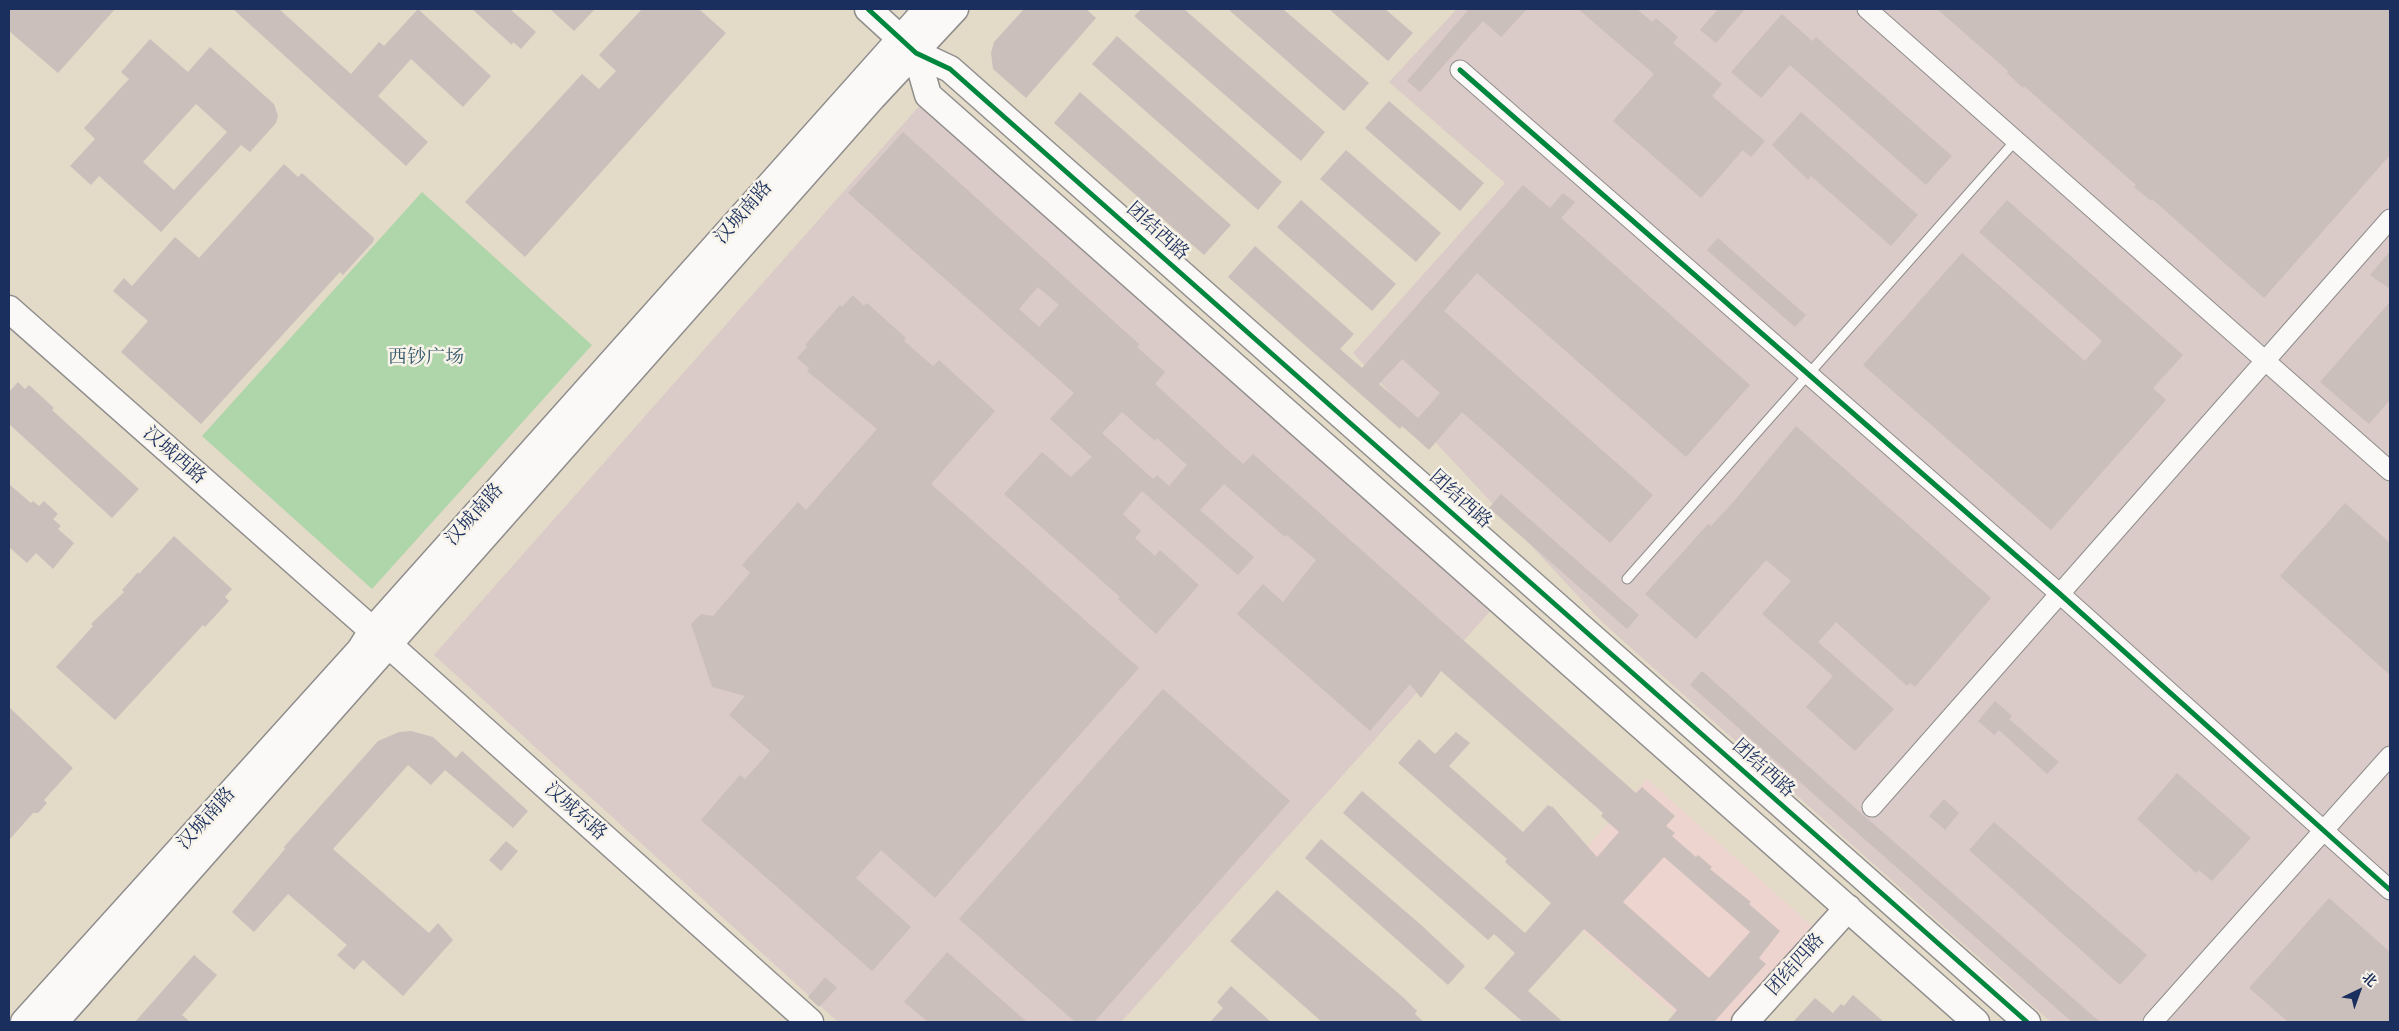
<!DOCTYPE html>
<meta charset="utf-8">
<style>
body{margin:0}
#map{position:relative;width:2399px;height:1031px;overflow:hidden;background:#e3dac8;font-family:"Libre Bodoni","Noto Serif SC",serif}
canvas{display:block}
.frame{position:absolute;inset:0;border:10px solid #1b2f5e;pointer-events:none}
.north{position:absolute;left:2334px;top:966px;width:50px;height:50px;-webkit-text-stroke:4px #f7f3e8;paint-order:stroke;rotate:42deg;font-size:14px;font-weight:700;line-height:20px;text-align:center;color:#1b2f5e}
.north::after{content:'';display:block;margin:auto;width:18px;height:22px;background:#1b2f5e;clip-path:polygon(50% 0,100% 100%,50% 72%,0 100%)}
</style>
<div id="map">
<canvas width="2399" height="1031"></canvas>
<div class="frame"></div>
<div class="north">北</div>
</div>
<script>
const ctx = document.querySelector('canvas').getContext('2d');
ctx.lineJoin = 'round';
function paint(path, color) { ctx.fillStyle = color; ctx.fill(path, 'evenodd'); }
function trace(path, color, width, dash) { ctx.strokeStyle = color; ctx.lineWidth = width; ctx.lineCap = dash ? 'butt' : 'round'; ctx.setLineDash(dash || []); ctx.stroke(path); }
function label(font, color, halo, rows, align = 'center') {
  ctx.font = font + ' "Libre Bodoni","Noto Serif SC",serif'; ctx.lineWidth = 5; ctx.setLineDash([]); ctx.textBaseline = 'middle'; ctx.strokeStyle = halo; ctx.fillStyle = color; for (const [text, x, y, turn = 0] of rows) {
    ctx.save(); ctx.translate(x, y); ctx.rotate((+turn || 0) * Math.PI / 180); ctx.textAlign = isNaN(turn) ? turn : align; if (halo) ctx.strokeText(text, 0, 0); ctx.fillText(text, 0, 0); ctx.restore();
  }
}
paint(new Path2D(`
 M1647 779 1813 927 1729 1022H1685L1544 896Z`), '#eed4cf');
paint(new Path2D(`
 M1457 9H2390V1022H2051L1602 622 1353 353 1505 183 1389 82Z
 M921 104 1492 609 1121 1022H838L434 655Z`), '#dacac8');
paint(new Path2D(`
 M422 192 592 345 372 589 202 436Z`), '#afd6aa');
paint(new Path2D(`
 M9 9H115L58 73 9 31Z
 M233 9H279L351 74 379 42 384 46 418 9 491 76 463 107 411 59 378 96 428 142 406 166Z
 M472 9H510L536 32 521 49 513 42 512 45Z
 M550 9H595L574 31Z
 M642 9H699L726 33 525 257 465 202 582 74 599 89 616 71 599 55Z
 M1024 9H1086L1096 18 1026 98 993 69 991 53 994 42Z
 M1141 9H1184L1325 132 1301 161 1134 16Z
 M1228 9H1283L1369 83 1344 111Z
 M1329 9H1385L1413 33 1388 61Z
 M1469 9H1527L1501 37 1483 21 1420 92 1407 81Z
 M1578 9H1637L1652 22 1656 18 1678 37 1673 43 1722 84 1712 96 1765 141 1751 157 1743 150 1701 198 1613 121 1654 74Z
 M1718 9H1745L1716 43 1700 30Z
 M1937 9H2390V155L2264 298 2152 199 2151 201 2134 187 2136 185 2024 86 2023 88 2007 73 2008 71Z
 M1782 14 1812 41 1816 37 1952 156 1926 185 1790 65 1761 98 1731 72Z
 M1117 36 1282 182 1258 210 1092 64Z
 M150 39 188 72 210 47 274 104 278 116 276 123 250 152 241 145 161 232 99 176 91 185 70 166 95 139 84 128 129 79 121 72ZM196 104 227 132 174 190 143 162Z
 M1080 92 1231 225 1204 255 1054 123Z
 M1389 101 1484 183 1460 211 1365 128Z
 M1801 112 1918 215 1891 246 1811 176 1808 180 1772 145Z
 M903 132 1139 344 1137 347 1165 372 1155 384 1243 464 1253 454 1636 793 1642 787 1675 816 1666 826 1675 833 1672 836 1696 857 1698 855 1712 867 1710 869 1751 902 1749 904 1780 931 1759 958 1766 964 1714 1022H1667L1677 1010 1584 929 1528 991 1563 1022H1523L1484 988 1515 953 1494 934 1488 940 1343 813 1346 809 1362 791 1525 933 1551 903 1505 862 1507 859 1398 763 1419 739 1435 754 1456 732 1470 743 1449 766 1523 832 1548 805 1551 807 1552 806 1597 857 1619 832 1601 816 1603 813 1441 671 1421 698 1410 684 1370 731 1237 614 1263 584 1283 602 1316 560 1287 535 1285 537 1224 484 1200 510 1254 557 1238 575 1142 491 1123 514 1141 531 1135 538 1155 556 1160 550 1199 585 1156 634 1118 599 1120 597 1004 494 1042 452 1071 477 1092 457 1050 419 1074 393 848 193ZM1038 287 1059 305 1039 327 1019 309ZM1122 412 1155 441 1157 438 1187 465 1169 486 1157 475 1153 479 1102 433ZM1664 857 1750 932 1709 978 1623 902Z
 M1346 150 1441 233 1416 262 1320 179Z
 M284 164 298 177 302 173 374 238 373 242 343 275 340 272 201 424 121 352 148 321 113 291 124 278 132 286 175 237 199 258Z
 M1523 185 1550 208 1563 193 1575 202 1561 218 1750 385 1686 457 1477 273 1444 311 1653 495 1610 543 1462 412 1429 450 1402 426 1400 429 1228 277 1255 246 1354 334 1340 349 1362 368ZM1402 359 1440 393 1418 418 1379 384Z
 M1301 200 1396 284 1372 311 1277 227Z
 M2007 200 2183 355 2153 388 2166 400 2051 530 1863 365 1962 253 2085 361 2102 341 1979 232Z
 M1718 238 1806 315 1795 327 1707 250Z
 M2390 251V289L2370 275Z
 M853 295 864 306 867 303 906 338 904 341 933 366 939 360 995 411 931 484 1139 668 935 898 881 850 856 878 911 927 872 971 701 820 740 775 745 779 770 751 729 715 745 696 712 687 691 624 701 614 713 616 750 573 742 565 798 502 806 510 877 429 807 371 809 368 797 358 807 347 805 345 840 305 842 307Z
 M2390 302V400L2369 424 2320 382Z
 M18 382 25 389 29 385 54 408 52 410 139 489 112 518 9 424V392Z
 M1796 426 1991 598 1915 687 1910 683 1907 686 1836 622 1818 642 1894 709 1855 751 1806 707 1833 676 1762 614 1791 581 1766 560 1696 639 1645 594 1708 524 1711 526 1735 500Z
 M9 484 31 503 33 501 39 506 44 501 58 514 53 519 61 526 58 529 74 543 53 569 36 553 27 563 9 547Z
 M1501 494 1639 615 1627 629 1489 508Z
 M2345 503 2390 543V675L2280 576Z
 M174 536 232 589 225 597 229 601 205 627 203 625 115 720 56 667 93 626 91 624 124 592 122 590 138 572 139 574Z
 M1702 671 1853 806 2100 1022H2072L2015 972 1690 685Z
 M1163 689 1290 801 1094 1022H1075L959 919Z
 M1995 701 2012 716 2009 719 2059 762 2047 774 1999 730 1994 735 1978 721Z
 M9 707 73 768 44 800 47 803 38 813H33L9 840Z
 M411 731 433 737 456 758 462 751 528 811 513 828 445 770 431 785 408 765 333 849 429 933 438 923 453 940 403 996 363 960 354 970 337 955 347 945 288 894 254 932 232 912 285 849 284 847 378 741 399 732Z
 M2177 773 2251 838 2212 881 2199 870 2196 873 2137 819Z
 M1944 799 1959 813 1945 830 1929 816Z
 M1994 822 2147 955 2120 985 1969 850Z
 M1321 839 1420 924 1465 966 1448 985 1305 858Z
 M506 841 518 851 501 871 489 860Z
 M1277 890 1404 998 1417 1011 1415 1014 1424 1022H1322L1230 941Z
 M2329 898 2390 952V1022H2288L2249 988Z
 M947 952 1027 1022H928L904 1002Z
 M194 955 217 975 182 1015 190 1022H135Z
 M825 977 837 988 819 1007 808 997Z
 M1231 986 1271 1022H1210L1223 1008 1217 1002Z
 M1853 995 1884 1022H1793L1815 998 1833 1013 1841 1004 1844 1006Z`), '#cbbfbc');
const lane = new Path2D(`
 M1627 579 2016 140`);
const street = new Path2D(`
 M1867 9 2390 471
 M1460 70 2060 594 2390 890
 M1872 807 2390 219
 M2153 1022 2390 756`);
const secondary = new Path2D(`
 M868 9 916 53 950 69 2027 1022
 M916 53 928 95 1976 1022
 M9 309 389 645 810 1022
 M24 1022 360 650 372 631 927 9
 M55 1022 873 97 955 9
 M1745 1022 1848 908`);
trace(lane, '#8f8e8d', 11);
trace(street, '#8f8e8d', 21);
trace(secondary, '#8f8e8d', 29);
trace(lane, '#fbf9f7', 9);
trace(street, '#fbf9f7', 19);
trace(secondary, '#fbf9f7', 26);
trace(new Path2D(`
 M868 9 916 53 950 69 2027 1022
 M1460 70 2060 594 2390 890`), '#00873e', 5);
label('19px', '#1b2f5e', '#f7f3e8', [
 ["汉城南路",744,213,-49],
 ["团结西路",1157,232,42],
 ["汉城西路",174,456,41],
 ["团结西路",1460,500,42],
 ["汉城南路",475,515,-48],
 ["团结西路",1763,769,42],
 ["汉城东路",575,812,42],
 ["汉城南路",207,819,-48],
 ["团结四路",1796,965,-48]
]);
label('19px', '#35586b', '#f7f3e8', [
 ["西钞广场",426,358]
]);
</script>
